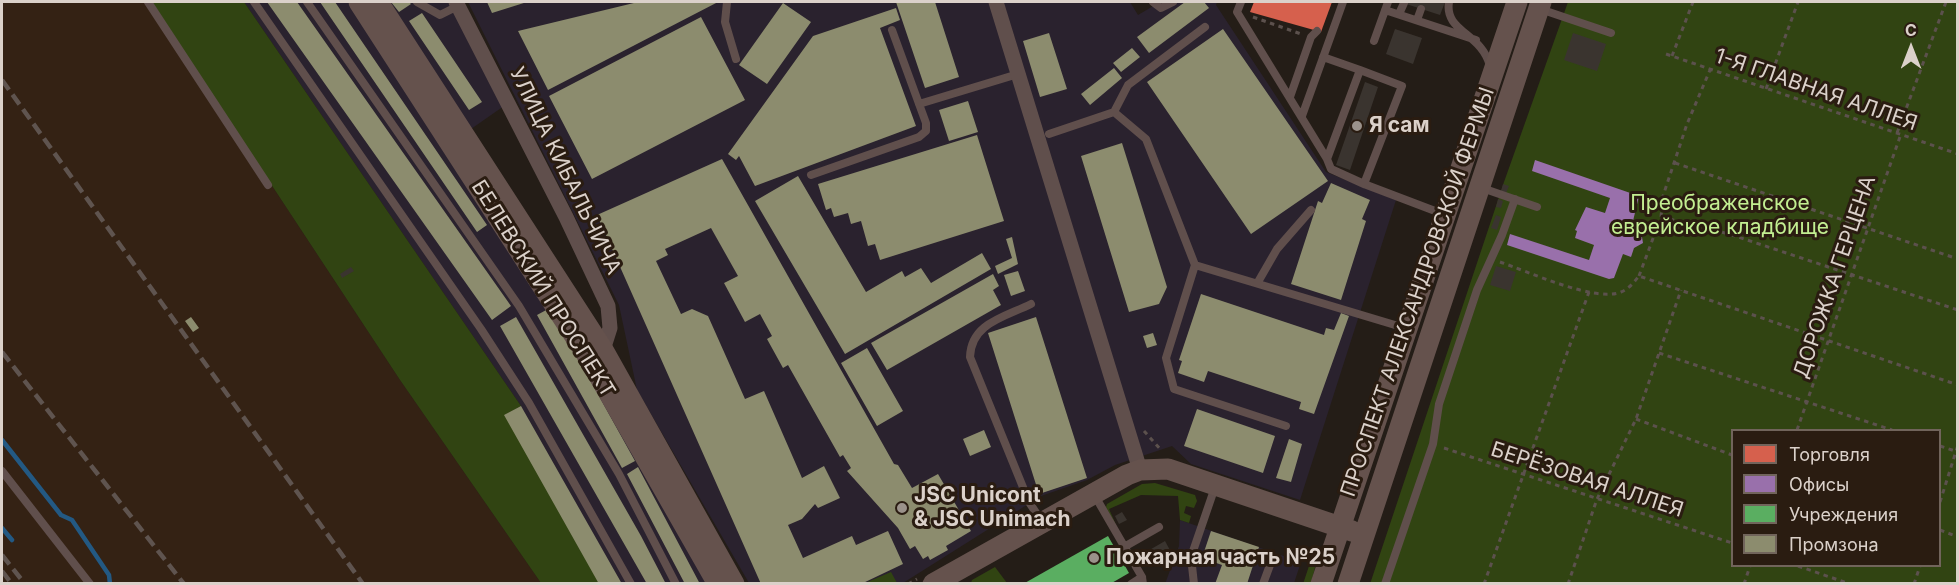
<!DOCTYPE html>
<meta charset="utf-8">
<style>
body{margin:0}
#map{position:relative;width:1959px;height:585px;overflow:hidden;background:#241d17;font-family:Inter,sans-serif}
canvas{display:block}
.frame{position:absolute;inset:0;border:3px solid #dbd1ca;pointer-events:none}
.legend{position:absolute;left:1731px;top:429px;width:210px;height:138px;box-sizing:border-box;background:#2a1c11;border:2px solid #71645b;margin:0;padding:8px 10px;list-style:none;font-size:18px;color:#dbd1ca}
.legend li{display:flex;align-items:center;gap:12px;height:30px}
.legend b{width:30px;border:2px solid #71645b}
.north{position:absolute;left:1881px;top:18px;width:60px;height:60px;-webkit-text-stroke:4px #2a1c11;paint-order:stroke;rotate:0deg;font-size:16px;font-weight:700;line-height:24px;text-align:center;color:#dbd1ca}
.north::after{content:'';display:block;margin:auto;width:21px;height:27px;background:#dbd1ca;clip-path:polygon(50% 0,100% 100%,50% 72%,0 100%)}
</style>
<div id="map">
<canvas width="1959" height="585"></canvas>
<div class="frame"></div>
<ul class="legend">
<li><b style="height:16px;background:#d6604d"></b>Торговля</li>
<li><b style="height:16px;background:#9970ab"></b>Офисы</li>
<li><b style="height:16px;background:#5aae61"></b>Учреждения</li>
<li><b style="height:16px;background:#8c8c6e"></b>Промзона</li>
</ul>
<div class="north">С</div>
</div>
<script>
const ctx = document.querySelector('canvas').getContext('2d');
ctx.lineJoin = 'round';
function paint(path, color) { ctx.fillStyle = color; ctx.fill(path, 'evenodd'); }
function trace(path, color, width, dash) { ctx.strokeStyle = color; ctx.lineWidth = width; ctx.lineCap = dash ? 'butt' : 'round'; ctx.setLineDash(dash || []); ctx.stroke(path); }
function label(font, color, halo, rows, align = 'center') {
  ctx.font = font + ' Inter,sans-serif'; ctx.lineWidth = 6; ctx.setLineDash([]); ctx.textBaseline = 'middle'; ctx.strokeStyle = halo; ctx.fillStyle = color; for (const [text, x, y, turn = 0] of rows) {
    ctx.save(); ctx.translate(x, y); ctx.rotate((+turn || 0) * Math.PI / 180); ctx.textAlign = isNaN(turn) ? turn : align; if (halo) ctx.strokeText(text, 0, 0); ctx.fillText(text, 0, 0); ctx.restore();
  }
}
paint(new Path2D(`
 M2 2H151L400 380 541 583H3Z`), '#342214');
paint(new Path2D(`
 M244 2H348L551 306 707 583H599L504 415 521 406Z
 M389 2H448L504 106 471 129Z
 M468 2H1130L1138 15 1160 2H1217L1216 5 1326 172 1396 200 1300 500 1191 464 1172 446 1115 465 1087 480 1041 496 903 583H749L637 390 619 305Z
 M1180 520 1301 562 1294 583 1165 584 1179 546Z`), '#2a222e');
paint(new Path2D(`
 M151 2H244L521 406 505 415 599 583H541L400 380Z
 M1568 2H1957V583L1370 584 1504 182ZM1732 430H1940V566H1732Z
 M1155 483 1195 495 1197 501 1194 508 1186 506 1184 513 1191 516 1189 523 1180 520 1178 496 1141 495 1109 509 1117 527 1106 507 1107 504 1142 484Z
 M1313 554 1318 556 1311 583 1303 584Z
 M995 567 1007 583H971L972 580Z
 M891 572 897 583H865Z`), '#314412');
paint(new Path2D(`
 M1254 2H1332L1321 32 1250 12Z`), '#d6604d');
paint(new Path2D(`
 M1535 160 1639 196 1633 221 1641 224 1638 234 1642 237 1643 243 1634 248 1631 257 1623 254 1614 278 1609 279 1507 245 1510 234 1589 260 1594 245 1575 238 1577 231 1575 230 1586 207 1605 213 1610 198 1532 171Z`), '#9970ab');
paint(new Path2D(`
 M1108 536 1129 573 1110 584H1023Z`), '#5aae61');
paint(new Path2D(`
 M267 2H297L511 306 492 320Z
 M320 2H335L487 225 477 232Z
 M391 2H409L411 4 399 12Z
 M487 2H527L492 13Z
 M638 2H718L548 90 518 31Z
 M896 2H935L959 77 925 88Z
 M1185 2H1204L1209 8 1149 53 1137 37Z
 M783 3 811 22 767 84 739 65Z
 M896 8 900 20 880 28 916 126 755 186 739 156 736 160 728 154 813 36Z
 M422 13 482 102 469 110 409 21Z
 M701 17 745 100 592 179 549 96Z
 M1223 29 1328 181 1251 234 1147 82Z
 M1049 33 1067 89 1040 97 1023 41Z
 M1132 48 1140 57 1121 72 1113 63Z
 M1114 68 1122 78 1090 105 1081 94Z
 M968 101 978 132 949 141 939 110Z
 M977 135 1004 221 880 260 875 244 868 246 861 221 851 224 848 213 834 217 831 208 826 210 818 184Z
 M1122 143 1167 287 1159 304 1129 312 1081 156Z
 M722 159 894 464 898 465 912 488 938 474 971 531 946 546 948 550 930 560 928 556 923 559 915 546 910 549 898 528 847 471 851 468 843 455 840 457 788 365 783 368 767 339 772 336 760 314 745 322 724 283 738 276 711 228 665 249 668 255 656 261 681 314 692 309 708 316 745 399 764 391 802 478 824 466 840 498 818 508 815 504 802 519 788 525 803 558 852 536 856 545 888 531 903 564 861 584H761L597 215Z
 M798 176 866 292 902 271 905 277 921 268 931 283 982 253 991 269 845 354 755 201Z
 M1331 183 1370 200 1362 219 1366 221 1341 300 1291 284 1318 201 1322 203Z
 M1012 237 1018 264 998 274 995 266 1012 258 1006 239Z
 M1018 271 1025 291 1011 296 1004 275Z
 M993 274 999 286 993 290 1001 305 887 370 871 343Z
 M1201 294 1324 335 1326 328 1334 330 1341 313 1349 316 1314 414 1299 409 1301 402 1208 371 1204 382 1178 373 1182 361 1179 360Z
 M550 308 635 461 622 468 537 315Z
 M191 317 199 328 193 332 185 321Z
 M516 317 641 536 666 584H647L500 326Z
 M1036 317 1087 478 1039 494 988 333Z
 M1153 333 1157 345 1147 348 1143 336Z
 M867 348 903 411 877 426 841 363Z
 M521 406 622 584H599L504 415Z
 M1197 409 1275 436 1263 473 1184 446Z
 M984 430 991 447 970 456 963 439Z
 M1289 439 1302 444 1291 482 1276 478Z
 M638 467 700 584H685L627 474Z
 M1211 531 1259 547 1247 584H1215L1222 565 1202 558Z`), '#8c8c6e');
trace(new Path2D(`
 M2 440 61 515 72 520 109 575 110 584
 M2 528 12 540`), '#235983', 4.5);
paint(new Path2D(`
 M1400 2H1445L1440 15Z
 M1395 29 1422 38 1413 64 1386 54Z
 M1573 33 1606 44 1597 71 1564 60Z
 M1365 82 1378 87 1350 170 1336 165Z
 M1503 184 1509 186 1506 193 1501 191Z
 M1498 199 1503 201 1501 208 1496 207Z
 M1496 215 1501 217 1497 230 1491 228Z
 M1496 266 1516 272 1510 291 1490 285Z
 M351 267 354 271 342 278 340 274Z
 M1122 512 1127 520 1119 524 1115 516Z
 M1165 541 1172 554 1153 565 1146 552Z`), '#3a342f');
trace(new Path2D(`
 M1253 17 1301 34
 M1666 54 1958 154
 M1672 56 1693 2
 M1766 89 1798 2
 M1897 133 1946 2
 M1675 163 1958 259
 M1661 217 1729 234 1958 310
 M1500 262C1527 271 1596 303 1621 292 1629 289 1634 282 1639 276L1958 385
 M1639 276 1661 217 1663 196 1687 124 1710 70
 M1659 353 1892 430
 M1636 419 1732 455
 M1797 430 1901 134
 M1144 431 1162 451
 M1940 446 1958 452
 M1444 448 1732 543
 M1940 502 1958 445
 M1940 530 1958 537
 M1798 566 1850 584
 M908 584 917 579
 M1484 584 1589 292
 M1568 584 1597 499 1636 419 1681 290
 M1744 584 1750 566
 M1914 584 1920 566`), '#5c514d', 3, [4.5, 4.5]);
trace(new Path2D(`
 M148 2 268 185
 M254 2 481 329 529 403 631 584
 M307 2 519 306 619 474 676 584
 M417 2 440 15 458 6
 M727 2 725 22 736 59
 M1153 2 1161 8 1173 2
 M1241 2 1237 12 1327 159
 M1449 2C1444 32 1482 33 1490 66
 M1540 9 1611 33
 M1385 10 1476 40
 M1399 14 1404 3
 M1417 20 1421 9
 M1374 41 1388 2
 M1323 57 1360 70
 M1290 97 1311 37 1317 31
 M919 104 1018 74
 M1114 112 1128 85 1205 27
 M1302 116 1343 2
 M1049 134 1114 112 1146 139 1195 265 1405 328
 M811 175 919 137 926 131V123L892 30
 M1364 184 1331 169 1327 159 1360 70 1402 86 1364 184 1443 214
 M1482 188 1537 207
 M1195 265 1166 358 1174 389 1286 426
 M1258 282 1277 249 1311 210
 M1031 304C1005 317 971 323 970 357L1029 502 1042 522
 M2 471 90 584
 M1095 496 1142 577 1143 584
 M1124 547 1159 527
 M1131 584 1142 577
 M1194 584 1191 557 1215 487
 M1263 584 1273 557
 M1385 584 1433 444 1439 404 1477 290 1502 235 1515 199`), '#604f4c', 8);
trace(new Path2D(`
 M456 2 566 217 608 306 610 328 603 350 597 354
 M996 2 1140 470`), '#604f4c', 15);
trace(new Path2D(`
 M359 2 589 358 718 584
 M378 2 603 350 734 584
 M933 584 1127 475 1140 470 1168 469 1352 531
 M1321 584 1517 2
 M1348 584 1541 2`), '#65524d', 21);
trace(new Path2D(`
 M2 80 363 584
 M2 352 184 584
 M2 555 25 584
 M2 571 12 584`), '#5f544f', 4.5, [12, 6]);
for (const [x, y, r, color] of [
 [1357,126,6,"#9b928b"],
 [902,508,6,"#9b928b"],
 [1094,558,6,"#9b928b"]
]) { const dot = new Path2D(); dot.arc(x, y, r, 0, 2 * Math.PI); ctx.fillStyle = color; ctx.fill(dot); trace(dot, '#2a1c11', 2); }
label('21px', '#dbd1ca', '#2a1c11', [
 ["1-Я ГЛАВНАЯ АЛЛЕЯ",1816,90,19],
 ["УЛИЦА КИБАЛЬЧИЧА",565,171,64],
 ["ДОРОЖКА ГЕРЦЕНА",1835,277,-71],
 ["БЕЛЕВСКИЙ ПРОСПЕКТ",543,289,58],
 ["ПРОСПЕКТ АЛЕКСАНДРОВСКОЙ ФЕРМЫ",1418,292,-71],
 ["БЕРЁЗОВАЯ АЛЛЕЯ",1587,480,18]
]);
label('bold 21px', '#dbd1ca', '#2a1c11', [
 ["Я сам",1369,126],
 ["JSC Unicont",914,496],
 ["& JSC Unimach",914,520],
 ["Пожарная часть №25",1106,558]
], 'left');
label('21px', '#c2ee91', '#2a1c11', [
 ["Преображенское",1720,204],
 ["еврейское кладбище",1720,228]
]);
</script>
